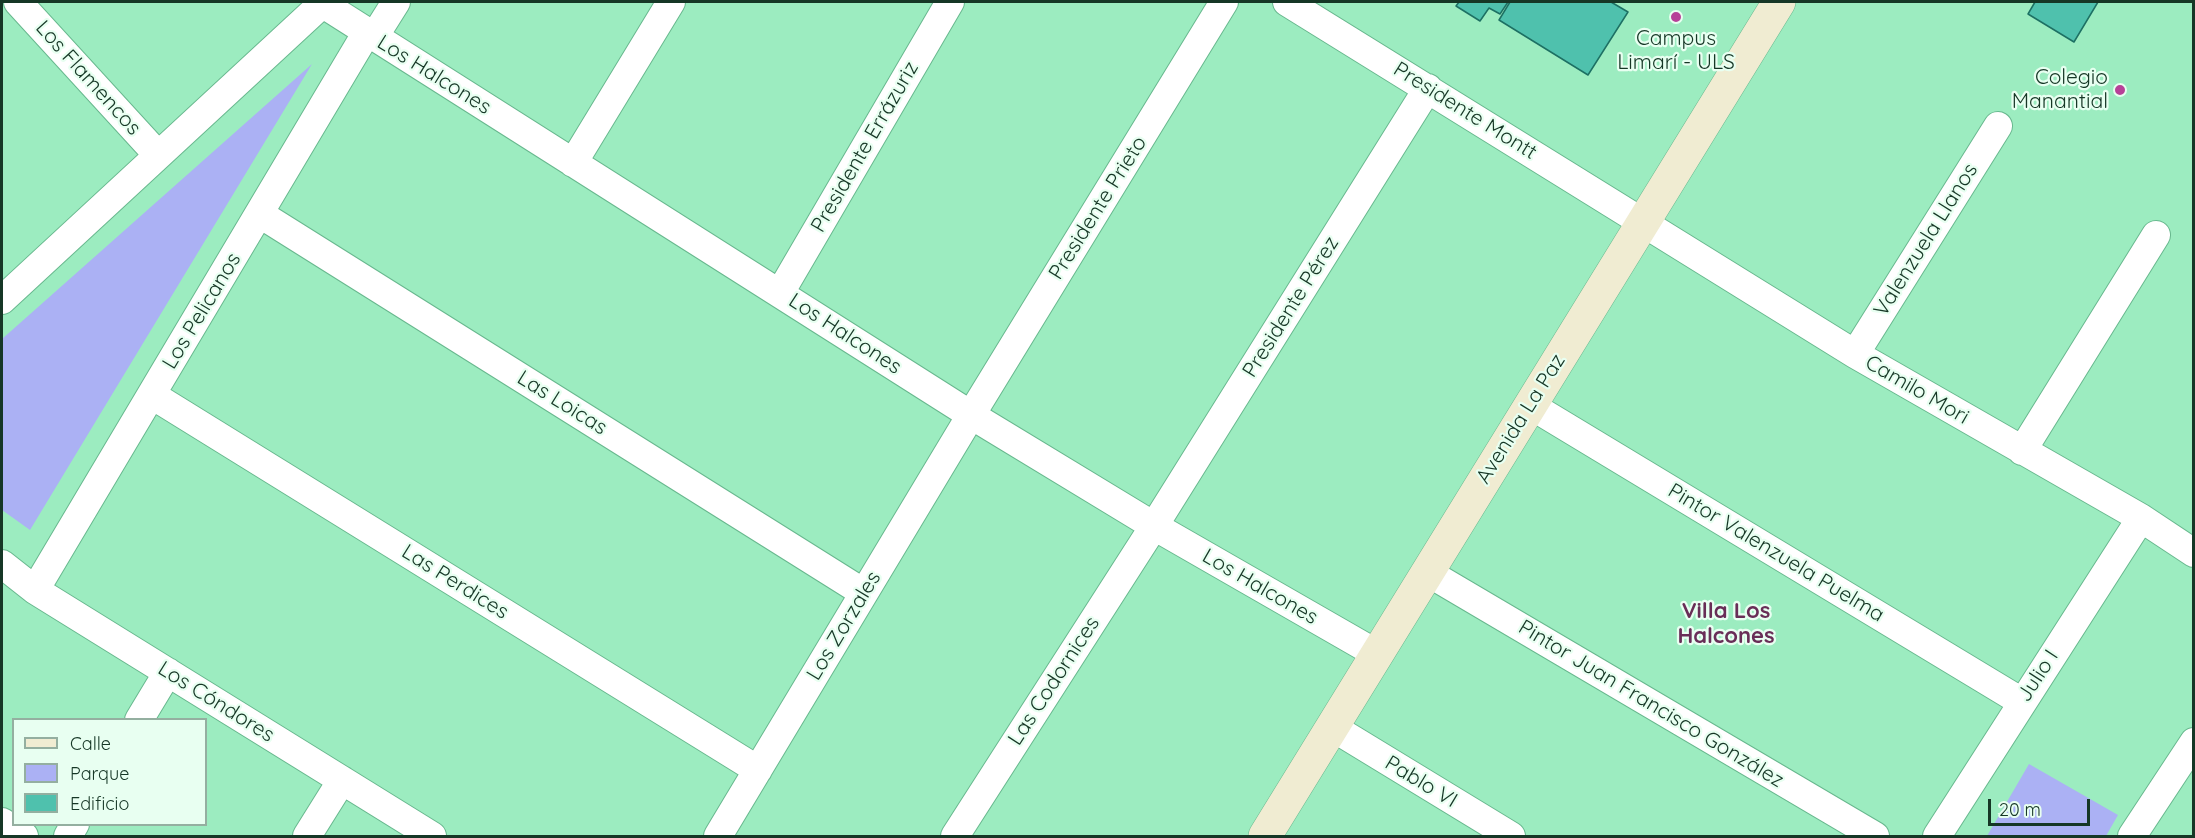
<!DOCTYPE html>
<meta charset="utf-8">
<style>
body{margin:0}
#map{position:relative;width:2195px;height:838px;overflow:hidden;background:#9cecc0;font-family:Quicksand,sans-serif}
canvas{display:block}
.frame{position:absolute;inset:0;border:3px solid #163726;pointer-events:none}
.legend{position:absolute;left:12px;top:718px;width:195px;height:108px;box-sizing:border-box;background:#e8fff1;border:2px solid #94afa0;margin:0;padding:8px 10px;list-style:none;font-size:18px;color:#163726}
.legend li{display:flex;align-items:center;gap:12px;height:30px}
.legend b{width:30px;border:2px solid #94afa0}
.scale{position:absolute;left:1988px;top:799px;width:102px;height:27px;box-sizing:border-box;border:3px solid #163726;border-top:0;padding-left:8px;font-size:18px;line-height:21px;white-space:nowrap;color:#163726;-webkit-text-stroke:4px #e8fff1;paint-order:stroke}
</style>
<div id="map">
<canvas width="2195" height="838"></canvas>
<div class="frame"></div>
<ul class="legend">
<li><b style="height:8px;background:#f0ecd2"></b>Calle</li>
<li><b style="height:16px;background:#abb1f4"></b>Parque</li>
<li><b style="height:16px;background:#4fc1ad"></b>Edificio</li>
</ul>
<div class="scale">20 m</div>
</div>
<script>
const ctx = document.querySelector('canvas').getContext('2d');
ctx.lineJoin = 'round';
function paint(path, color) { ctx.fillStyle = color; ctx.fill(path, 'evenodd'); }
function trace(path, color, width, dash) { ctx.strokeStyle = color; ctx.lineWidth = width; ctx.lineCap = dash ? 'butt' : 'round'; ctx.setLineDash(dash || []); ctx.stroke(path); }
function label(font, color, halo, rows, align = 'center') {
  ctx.font = font + ' Quicksand,sans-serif'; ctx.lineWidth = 4.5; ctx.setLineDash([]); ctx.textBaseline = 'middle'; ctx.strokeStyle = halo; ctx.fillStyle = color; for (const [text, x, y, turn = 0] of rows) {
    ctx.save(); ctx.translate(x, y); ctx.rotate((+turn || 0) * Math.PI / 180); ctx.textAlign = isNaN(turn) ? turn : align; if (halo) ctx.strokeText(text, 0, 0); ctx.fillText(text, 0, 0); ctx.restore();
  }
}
paint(new Path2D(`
 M312 64 30 530 2 510V339Z
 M2029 764 2118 815 2106 836H1987Z`), '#abb1f4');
const building = new Path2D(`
 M1459 2H1508L1500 14 1489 8 1480 21 1456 6Z
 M1510 2H1611L1628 12 1588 75 1499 20Z
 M2035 2H2098L2074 42 2028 14Z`);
paint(building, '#4fc1ad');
trace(building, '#1d7063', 1.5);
const street = new Path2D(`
 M18 2 158 155
 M320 2 971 415 1154 526 1377 654
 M1287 2 1855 354 2141 518 2194 553
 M374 37 396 2
 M573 163 671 2
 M260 214 864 593
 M780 293 950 2
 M2 300 322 4
 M1855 354 1998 126
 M152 395 758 770
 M1530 405 2022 702
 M2022 451 2156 235
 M2 564 35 590 432 836
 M1427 572 1875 836
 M35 590 367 32
 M139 720 168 672
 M1332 727 1511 836
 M2 822 24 836
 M68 836 75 824
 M307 836 342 780
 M718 836 971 415 1224 2
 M955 836 1154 526 1428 88
 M1937 836 2141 518
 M2132 836 2194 742`);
const secondary = new Path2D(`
 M1265 836 1779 2`);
trace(street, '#68b88e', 30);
trace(secondary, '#68b88e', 34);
trace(street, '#fff', 28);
trace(secondary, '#f0ecd2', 33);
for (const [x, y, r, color] of [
 [1676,17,6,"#b74198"],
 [2120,90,6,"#b74198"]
]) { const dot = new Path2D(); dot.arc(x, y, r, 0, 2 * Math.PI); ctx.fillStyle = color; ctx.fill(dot); trace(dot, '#e8fff1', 2); }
label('21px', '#163726', '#e8fff1', [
 ["Campus",1676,39],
 ["Limarí - ULS",1676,63],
 ["Colegio",2108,78,"right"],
 ["Manantial",2108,102,"right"]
]);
label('21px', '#163726', '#e8fff1', [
 ["Los Halcones",434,75,32],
 ["Los Flamencos",88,78,48],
 ["Presidente Montt",1465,111,32],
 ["Presidente Errázuriz",865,147,-60],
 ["Presidente Prieto",1098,208,-58],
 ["Valenzuela Llanos",1926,240,-58],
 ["Presidente Pérez",1291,307,-58],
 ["Los Pelicanos",202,311,-59],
 ["Los Halcones",845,334,33],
 ["Camilo Mori",1917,390,30],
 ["Las Loicas",562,403,32],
 ["Avenida La Paz",1521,419,-58],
 ["Pintor Valenzuela Puelma",1776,553,31],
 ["Las Perdices",455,582,32],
 ["Los Halcones",1260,587,30],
 ["Los Zorzales",844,626,-59],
 ["Julio I",2038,676,-57],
 ["Las Codornices",1054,681,-57],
 ["Los Cóndores",216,702,32],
 ["Pintor Juan Francisco González",1651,704,31],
 ["Pablo VI",1421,782,31]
]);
label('bold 22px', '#682e57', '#e8fff1', [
 ["Villa Los",1726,611],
 ["Halcones",1726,636]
]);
</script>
